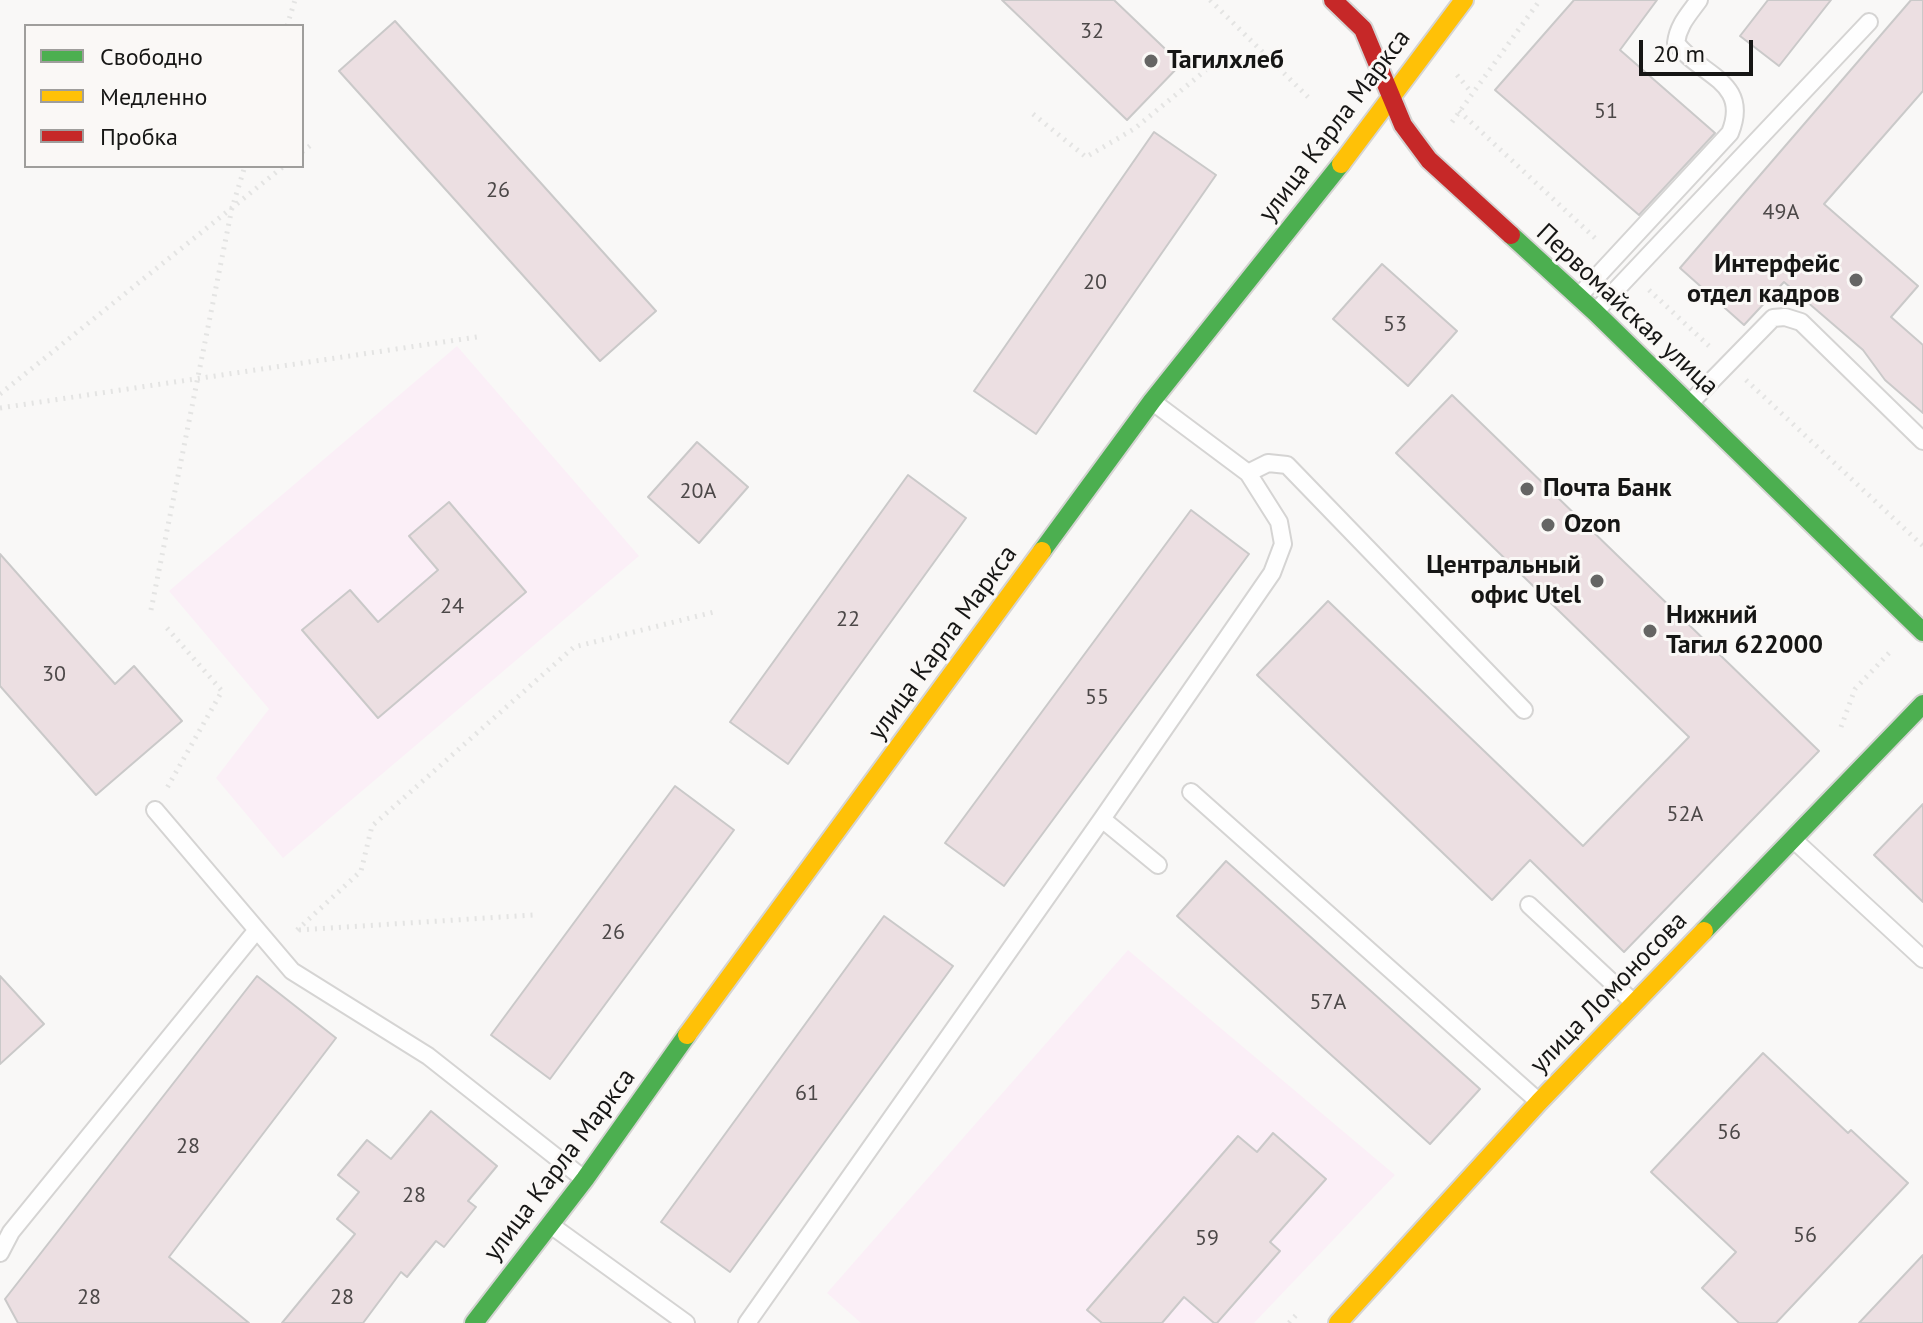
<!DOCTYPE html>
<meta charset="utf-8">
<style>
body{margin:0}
#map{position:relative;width:1923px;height:1323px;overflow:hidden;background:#f9f8f7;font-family:"PT Sans",sans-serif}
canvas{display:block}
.legend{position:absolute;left:24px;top:24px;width:280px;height:144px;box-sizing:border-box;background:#faf8f6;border:2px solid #9f9e9c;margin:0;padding:10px 14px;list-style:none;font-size:24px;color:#161615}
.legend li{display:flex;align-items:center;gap:16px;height:40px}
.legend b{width:40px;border:2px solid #9f9e9c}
.scale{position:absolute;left:1639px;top:40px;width:114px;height:36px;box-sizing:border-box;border:4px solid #161615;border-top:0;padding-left:10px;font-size:24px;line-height:28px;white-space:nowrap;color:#161615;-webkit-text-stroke:6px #faf8f6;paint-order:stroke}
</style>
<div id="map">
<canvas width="1923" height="1323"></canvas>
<ul class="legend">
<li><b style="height:10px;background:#4caf50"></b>Свободно</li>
<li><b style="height:10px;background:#ffc107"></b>Медленно</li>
<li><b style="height:10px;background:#c62828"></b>Пробка</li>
</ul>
<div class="scale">20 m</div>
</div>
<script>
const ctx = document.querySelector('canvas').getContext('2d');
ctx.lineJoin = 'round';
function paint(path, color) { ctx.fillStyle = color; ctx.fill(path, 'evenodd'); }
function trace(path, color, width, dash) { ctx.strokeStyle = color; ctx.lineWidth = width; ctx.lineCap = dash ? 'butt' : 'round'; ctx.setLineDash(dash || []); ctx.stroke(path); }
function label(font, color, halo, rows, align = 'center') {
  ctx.font = font + ' "PT Sans",sans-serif'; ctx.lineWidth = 6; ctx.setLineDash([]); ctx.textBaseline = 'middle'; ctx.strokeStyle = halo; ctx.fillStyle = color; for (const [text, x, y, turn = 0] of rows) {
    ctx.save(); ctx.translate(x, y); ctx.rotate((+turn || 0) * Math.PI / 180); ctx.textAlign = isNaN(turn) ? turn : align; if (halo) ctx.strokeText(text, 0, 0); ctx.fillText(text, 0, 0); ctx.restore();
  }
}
paint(new Path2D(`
 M457 346 639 556 283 858 216 778 269 709 169 591Z
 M1128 950 1395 1175 1254 1323H861L827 1293Z`), '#fbeff7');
const building = new Path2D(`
 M1002 0H1114L1181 64 1127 120Z
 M1574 0H1657L1620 50 1715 133 1639 215 1495 90Z
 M1768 0H1831L1779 66 1740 36Z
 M1911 0H1923V91L1824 204 1918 286 1891 317 1923 345V413L1885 380 1863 350 1784 282 1744 325 1680 268Z
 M395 21 656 311 600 361 339 71Z
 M1154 132 1216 175 1036 434 974 391Z
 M1382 264 1457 331 1408 386 1333 319Z
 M1452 395 1819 751 1624 952 1530 860 1492 900 1257 675 1328 601 1583 846 1689 737 1396 453Z
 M697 442 748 487 699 543 648 497Z
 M908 475 966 518 788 764 730 722Z
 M449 502 526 592 378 718 302 630 350 590 378 622 438 570 409 536Z
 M1191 510 1249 554 1004 886 945 843Z
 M0 554 115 684 134 666 182 721 96 795 0 686Z
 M675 786 734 830 550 1079 491 1035Z
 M1923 804V902L1874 855Z
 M1226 861 1480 1089 1430 1144 1177 916Z
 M884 916 953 966 730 1272 661 1222Z
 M0 976 44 1024 0 1064Z
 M257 976 336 1038 169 1257 249 1323H18L5 1299Z
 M1763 1053 1848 1133 1851 1130 1908 1183 1776 1323H1739L1702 1288 1736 1252 1651 1172Z
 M431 1111 497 1166 468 1201 476 1207 444 1247 436 1241 407 1277 401 1272 363 1323H282L355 1234 337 1219 359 1192 338 1175 367 1140 391 1159Z
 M1273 1133 1326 1179 1270 1242 1280 1251 1217 1323H1214L1184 1297 1162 1323H1102L1087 1310 1238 1136 1257 1152Z
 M1923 1255V1323H1859Z`);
paint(building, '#ecdfe2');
trace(building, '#cac9c9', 2);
const lane = new Path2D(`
 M1579 296 1730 133C1751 81 1700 76 1676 43 1678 25 1689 14 1699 0
 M1596 311 1869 22
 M1153 402 1248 473 1268 463 1287 465 1524 710
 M1691 402 1773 318 1785 317 1801 322 1923 441
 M1191 792 1538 1101
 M155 810 292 971 428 1056 584 1179
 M1102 819 1158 865
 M1795 841 1923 959
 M1529 905 1633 1002
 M552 1226 686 1323
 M0 1253 11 1232 256 931
 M747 1323 1102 819 1272 573 1283 544 1279 522 1248 473`);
const fast = new Path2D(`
 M1511 235 1595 312 1923 632
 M1042 551 1152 401 1341 164
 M1704 931 1923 704
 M474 1323 585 1179 687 1035`);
const slow = new Path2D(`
 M1341 164 1464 0
 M687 1035 1042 551
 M1338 1323 1539 1102 1704 931`);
const jam = new Path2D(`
 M1333 0 1363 29 1403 125 1429 160 1511 235`);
trace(lane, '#d5d4d3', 20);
trace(fast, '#d5d4d3', 22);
trace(slow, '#d5d4d3', 22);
trace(jam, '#d5d4d3', 22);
trace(new Path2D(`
 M1210 0 1308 97
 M287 26 295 0
 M1457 75 1472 93
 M1459 111 1596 239
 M1033 114 1086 157 1134 129 1206 70
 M1452 122 1540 0
 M302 152 311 145
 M1649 290 1709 346
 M1746 380 1923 546
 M0 394 284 166
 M0 408 477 337
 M151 610 232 208 245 166
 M167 628 222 691 167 788
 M1841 727 1855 689 1889 653
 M297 930 361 871 372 826 574 647 714 612
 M299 930 533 915
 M1289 1323 1297 1314`), '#e4e4e3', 5, [2, 6]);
trace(lane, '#fefefe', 16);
trace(fast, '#4caf50', 18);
trace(slow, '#ffc107', 18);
trace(jam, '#c62828', 18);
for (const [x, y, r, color] of [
 [1151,61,8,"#656564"],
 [1856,280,8,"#656564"],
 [1527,489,8,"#656564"],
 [1548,525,8,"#656564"],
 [1597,581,8,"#656564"],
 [1650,631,8,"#656564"]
]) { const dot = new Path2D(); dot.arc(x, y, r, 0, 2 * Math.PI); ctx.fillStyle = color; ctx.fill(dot); trace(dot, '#faf8f6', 3); }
label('22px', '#4c4848', null, [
 ["32",1092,32],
 ["51",1606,112],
 ["26",498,191],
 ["49А",1781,213],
 ["20",1095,283],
 ["53",1395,325],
 ["20А",698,492],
 ["24",452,607],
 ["22",848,620],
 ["30",54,675],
 ["55",1097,698],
 ["52А",1685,815],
 ["26",613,933],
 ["57А",1328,1003],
 ["61",807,1094],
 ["56",1729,1133],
 ["28",188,1147],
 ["28",414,1196],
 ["56",1805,1236],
 ["59",1207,1239],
 ["28",89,1298],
 ["28",342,1298]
]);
label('bold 26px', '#161615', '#faf8f6', [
 ["Тагилхлеб",1167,61],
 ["Интерфейс",1840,265,"right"],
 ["отдел кадров",1840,295,"right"],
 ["Почта Банк",1543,489],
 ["Ozon",1564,525],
 ["Центральный",1581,566,"right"],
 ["офис Utel",1581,596,"right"],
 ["Нижний",1666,616],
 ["Тагил 622000",1666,646]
], 'left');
label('26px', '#161615', '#faf8f6', [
 ["улица Карла Маркса",1335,126,-53],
 ["Первомайская улица",1627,310,43],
 ["улица Карла Маркса",943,643,-54],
 ["улица Ломоносова",1609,993,-46],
 ["улица Карла Маркса",560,1165,-53]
]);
</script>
